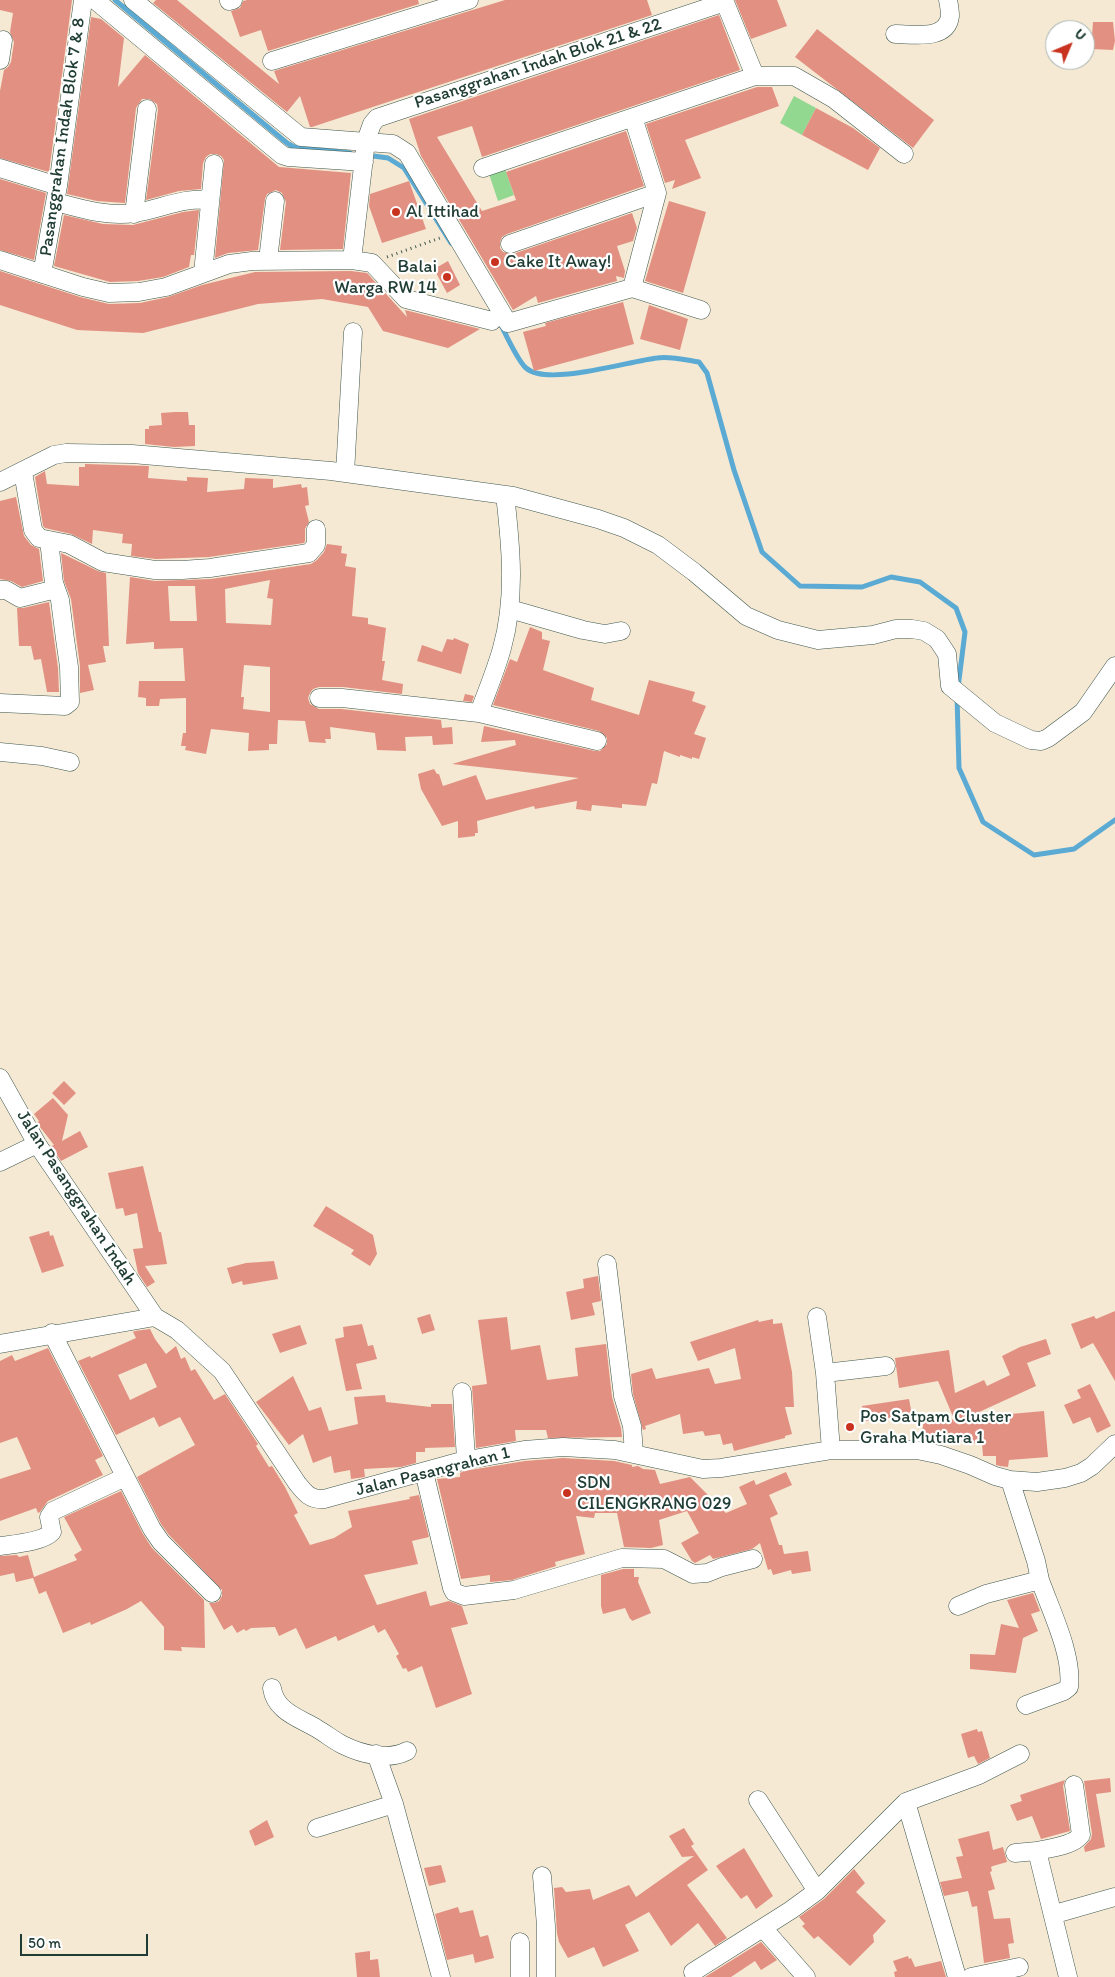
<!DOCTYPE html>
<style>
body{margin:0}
#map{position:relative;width:1115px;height:1977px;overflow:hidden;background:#f5e9d4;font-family:Itim,sans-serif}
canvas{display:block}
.north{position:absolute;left:1045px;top:20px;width:50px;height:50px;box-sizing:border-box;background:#fff;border:1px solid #a5b1ae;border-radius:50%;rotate:45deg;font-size:14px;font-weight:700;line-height:20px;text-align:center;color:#1f3d34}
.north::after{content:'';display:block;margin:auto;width:18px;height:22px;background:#c8321e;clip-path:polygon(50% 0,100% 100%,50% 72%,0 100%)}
.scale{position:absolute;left:20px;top:1934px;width:128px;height:22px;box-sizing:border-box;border:2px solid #1f3d34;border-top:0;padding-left:6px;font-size:15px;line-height:18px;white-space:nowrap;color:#1f3d34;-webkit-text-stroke:4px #fff;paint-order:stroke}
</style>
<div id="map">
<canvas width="1115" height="1977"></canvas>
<div class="north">U</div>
<div class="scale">50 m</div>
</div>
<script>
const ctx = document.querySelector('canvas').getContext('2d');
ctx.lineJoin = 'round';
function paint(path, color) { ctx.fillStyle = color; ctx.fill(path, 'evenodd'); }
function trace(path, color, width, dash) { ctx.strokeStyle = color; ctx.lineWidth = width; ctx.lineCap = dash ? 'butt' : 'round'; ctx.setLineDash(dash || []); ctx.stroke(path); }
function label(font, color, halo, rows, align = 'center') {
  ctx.font = font + ' Itim,sans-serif'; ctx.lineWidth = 4.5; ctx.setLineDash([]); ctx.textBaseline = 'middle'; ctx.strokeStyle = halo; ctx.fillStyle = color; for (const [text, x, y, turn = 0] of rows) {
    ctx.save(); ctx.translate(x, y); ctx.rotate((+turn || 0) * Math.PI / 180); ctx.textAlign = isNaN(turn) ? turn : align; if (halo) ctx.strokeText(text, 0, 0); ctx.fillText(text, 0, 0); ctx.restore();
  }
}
paint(new Path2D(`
 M794 96 816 108 802 135 780 123Z
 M504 166 514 195 498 201 488 171Z`), '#92d891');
trace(new Path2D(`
 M115 0 287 143 294 147 350 153
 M366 155 388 158 404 168 451 243
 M501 325C506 335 518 361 526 368 547 387 629 361 657 358 670 356 686 360 699 362L707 373 734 470 762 552 800 586 862 587 891 577 920 582 956 608 965 632 958 688
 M957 696 959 768 983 822 1034 855 1074 849 1115 820`), '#5aaad4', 5);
paint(new Path2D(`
 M0 0H72L49 172 0 158V91L4 70 8 67 11 62 14 42 10 32 13 13 0 10Z
 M156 0H177L279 84 274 71 505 0H647L652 15 312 127H310L300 96 287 112 153 3Z
 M247 0H418L419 4 268 51 261 30 240 37 231 11 240 8 243 1Z
 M735 0H777L787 26 751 39Z
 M719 15 740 70 482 157 472 126 437 137 482 211 516 200 506 172 626 131 644 186 507 234 502 237 500 242V248L503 252 513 254 632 213 637 228 633 241 617 246 625 271 624 278 616 276 617 281 538 303 536 296 513 310 421 156 409 119Z
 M91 17 101 19 124 38 118 87 145 55 279 167 351 173 343 249 280 250 286 202 282 193 276 190 267 194 265 199 258 250 228 253 215 258 224 160 221 156 216 154H210L206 157 203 163 201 189 179 191 146 200 158 110 157 104 149 99H142L136 108 125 203 97 201 67 194Z
 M1093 22H1113L1115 41 1113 50 1091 49Z
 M817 29 934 120 913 148 795 57Z
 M757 87H772L779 106 685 140 701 178 672 189 675 180 665 183 646 124Z
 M816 108 853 128 880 148 868 170 802 135Z
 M0 179 46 193 34 260 0 250Z
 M409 181 426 229 382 243 369 206 370 194Z
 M669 201 706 212 683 293 645 281Z
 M199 210 194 255H191L189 267 163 277 138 281 110 282 54 266 64 215 103 224 133 225 183 212Z
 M448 261 460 285 447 293 434 269Z
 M0 271 80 297 109 304 140 303 168 297 202 285 255 272 351 271 367 273 407 317 405 310 480 329 448 348 383 331 368 307 322 299 258 304 143 333 77 330 0 305Z
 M623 302 634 344 534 371 523 332 546 326 545 323Z
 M649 305 688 319 680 350 640 339Z
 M175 412H188L189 425H195V446L174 447 145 444V429H149V426L162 425 161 413Z
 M85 464 149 466 148 478 187 481V477L208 478 207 492 244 489 245 478 273 479V488L301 484 302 488 307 487 309 505 305 506 309 522 305 529V541L304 543 209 557 156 559 131 556 132 544 122 543 123 534 93 530 92 544 71 534 45 528 43 526 35 477 45 471 47 484 79 486V467H85Z
 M16 497 24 536 31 545 39 549 43 581 22 587 11 581 0 579V501Z
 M327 544 342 546 341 553 347 554 345 566 356 568 352 616 368 618V624L386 628 382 661H385L382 680 403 684 402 694 343 687H319L313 689 310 693 308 698 310 704 319 709H341L441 720 442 728 452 727 453 744 433 745 432 736 405 737 406 751 377 750 375 733 330 727 331 739H325L326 743 309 742 305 721 278 720 277 744H269V750L248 751 249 733 211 729 206 754 185 750 186 746H181L183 733H186V698L160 699 159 706H146V698L138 697 139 681H185L183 648 154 649V642L126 644 130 577 155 581 211 579 311 564 317 560 324 552ZM270 580 267 598 273 599 271 625 226 623 225 589ZM168 586H195L197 621H170ZM244 665 270 667V712L243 709 244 697H241Z
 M61 553 98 571 106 573 109 646H103L106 662 88 665 94 690 80 693V666L71 599 64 581Z
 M49 602 58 668 59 692H47L41 659 34 660 31 646H19L17 608H23Z
 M530 627 542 632V639L550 641 543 670 594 688 591 700 639 715 649 680 695 692 692 701 706 706 694 734 706 738 699 759 692 757V759L680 755V757L664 751 657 784 652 783 646 806 622 804V808L592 805 591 811 576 809 577 801 535 809 534 806 477 821 478 833H475V836L458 838V821L442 826 421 789 418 774 434 769 437 774H439L443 786 476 775 486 800 579 778 452 764 516 745 515 740 481 742 484 726 595 751H600L607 744V738L599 731 493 705 510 659 517 662Z
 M454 638 469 644 461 674 417 661 422 645 442 652 447 639 453 640Z
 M465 694 474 696 472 702 463 701Z
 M64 1081 76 1093 64 1105 52 1093Z
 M53 1098 68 1115 62 1141 80 1131 88 1147 61 1161 51 1146 54 1145 40 1127 37 1123 39 1121 34 1114Z
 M143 1166 159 1232H161L167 1264 145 1266 155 1282 147 1287 138 1273 133 1249 143 1248 137 1213 125 1216 123 1208 116 1209 108 1173Z
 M326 1206 373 1235 377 1254 370 1266 351 1254 354 1250 313 1226Z
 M49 1231 50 1236 53 1235 64 1266 42 1273 29 1237Z
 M274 1261 278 1279 243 1285 242 1281 232 1284 227 1268 246 1263Z
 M598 1276 601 1301 592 1303 595 1315 571 1320 566 1292 584 1288 583 1279Z
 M1115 1311V1381L1093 1343 1081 1349 1071 1324 1094 1316 1096 1319Z
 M430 1314 435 1330 422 1334 417 1318Z
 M507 1317 511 1350 540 1345 547 1380 578 1376 575 1348 606 1344 612 1397 621 1428 622 1437 548 1438 546 1430H515L516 1441 476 1448 472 1386 487 1384 478 1320Z
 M773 1319V1324L782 1323 792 1372 794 1407H785L792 1434 785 1436V1438L734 1451 732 1443 723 1445 720 1434 705 1436 703 1431 683 1434 680 1414 645 1426 646 1429 643 1430 633 1394 631 1374 652 1368 656 1379 709 1368 715 1384 741 1379 735 1348 698 1361 690 1342 758 1320 759 1322Z
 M362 1324 368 1346 373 1345 377 1359 356 1364 362 1389 346 1391 335 1339 344 1337 343 1327Z
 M300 1325 307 1344 280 1353 272 1334Z
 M150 1329 155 1339 166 1354 176 1346 181 1359 185 1357 191 1371 195 1369 214 1400 225 1394 258 1444 256 1446 269 1467 272 1466 285 1487 298 1513 294 1515 310 1545 334 1538 352 1527 348 1511 410 1499 409 1497 419 1495 429 1537 412 1541 418 1564 364 1575 377 1605 426 1591 430 1606 449 1601 462 1606 468 1624 451 1628 472 1694 436 1708 422 1666 408 1672 406 1668 403 1669 396 1656 399 1654 385 1629 378 1633 374 1625 338 1641 336 1636 306 1649 296 1628 279 1636 275 1627 251 1628 246 1631 244 1629 237 1633 232 1625 224 1630 209 1603H214L219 1601 222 1596V1590L169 1535 161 1524 137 1477 195 1445 180 1417 159 1427 154 1417 116 1435 78 1361 90 1356 91 1358 136 1338 133 1332 135 1331ZM146 1363 157 1387 130 1400 118 1375Z
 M1046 1339 1051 1354 1027 1363 1036 1386 966 1418 1044 1411 1048 1457 1009 1460 1008 1467 1000 1466 996 1465V1456H983L982 1444 921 1439 924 1419 946 1421 954 1419 938 1381 899 1388 895 1358 949 1350 955 1393 984 1380 987 1386 1010 1375 1002 1356 1020 1347Z
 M48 1348 103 1456 95 1460 103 1475 48 1501 40 1512 38 1513 36 1508 0 1521V1479L31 1469 17 1437 0 1443V1361L12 1355 15 1361Z
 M293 1376 309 1411 321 1407 329 1431 358 1424 354 1397 385 1395 386 1402 431 1407V1404H452L455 1447 425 1448V1452H416V1463L401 1467 364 1469 365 1477 351 1479 350 1470 334 1473 331 1456 313 1463 303 1434 289 1445 256 1402Z
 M1090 1384 1111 1426 1097 1433 1090 1417 1073 1424 1064 1405 1081 1398 1077 1390Z
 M909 1399 912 1415 865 1421 862 1406Z
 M563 1458 614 1461 632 1465V1467L638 1466 643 1469 655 1470 660 1484 690 1477 726 1513 747 1504 739 1487 754 1480 756 1485 786 1472 792 1485 769 1495 778 1514 770 1518 779 1545H782L784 1554 808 1551 811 1571 792 1574 791 1570 773 1575 771 1569 768 1570 760 1543 752 1549 713 1559 710 1555 695 1563 692 1561 681 1543 699 1533 687 1511 659 1520 663 1545 651 1548 624 1547 617 1513H595L594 1518 576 1516 585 1554 555 1562 556 1566 512 1580 490 1582V1575L461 1579 437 1479 460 1477V1473L464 1471 525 1461Z
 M121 1491 143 1534 152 1548 204 1600 205 1648 181 1647 182 1651 164 1650V1627L141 1601 127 1609 91 1625 90 1622 63 1633 46 1591 39 1594 33 1578 16 1582 14 1573 0 1576V1556L17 1555 19 1557 28 1555 34 1577 77 1560 74 1555 82 1550 64 1517Z
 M623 1569H634V1577H639L638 1582 651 1613 632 1621 631 1619H630L625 1608 603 1614 601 1606V1575Z
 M1033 1593 1040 1611 1031 1614 1038 1631 1023 1638 1016 1673 970 1669V1654L995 1655 1001 1624 1019 1628 1007 1600Z
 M977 1729 978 1732 982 1731 990 1758 978 1764 974 1756 968 1758 961 1734Z
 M1110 1778 1111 1792 1096 1794 1105 1847 1085 1852 1084 1847 1091 1839 1092 1834 1084 1781Z
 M1065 1780 1063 1786 1070 1831 1041 1839 1032 1816 1017 1821 1010 1805 1022 1801 1020 1795Z
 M267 1820 274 1837 255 1846 249 1831Z
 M684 1828 694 1844 691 1846 708 1870 687 1885 727 1938 715 1946 698 1923 671 1946 649 1912 625 1925 639 1951 603 1967 594 1947 568 1958 559 1942 557 1933 554 1888 562 1887 566 1892 590 1889 593 1900 629 1885 636 1897 694 1856 682 1857 669 1836Z
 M989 1831 993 1850 1003 1847 1007 1862 993 1866 991 1867 992 1871 990 1872 995 1889 988 1891 994 1919 1010 1918 1014 1943 1008 1944 1010 1958 984 1963 977 1906 972 1907 968 1891 944 1896 940 1882 962 1878 956 1857 963 1856 958 1839Z
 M744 1848 773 1896 756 1909 747 1895 741 1899 716 1866Z
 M441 1865 446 1882 429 1886 424 1868Z
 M854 1869 865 1883 856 1892 886 1921 873 1935 874 1942 850 1966 818 1936 814 1939 802 1926 805 1924 799 1917 824 1899Z
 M458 1907 460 1913 473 1910 480 1937 488 1935 494 1958 475 1963 473 1954 447 1960 435 1914Z
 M761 1942 777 1960 761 1970 755 1961 731 1977H705Z
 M370 1951V1960L378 1959 380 1977H357L355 1953Z
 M908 1956 909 1959 911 1958 915 1967 941 1961 946 1977H895L894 1972 897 1971 893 1961Z`), '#e29082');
const minor = new Path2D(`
 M95 0 282 155 288 157 364 162
 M133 0 301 137 393 144 407 153 508 323 632 288
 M724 0 755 76
 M229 1 233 0
 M895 34C913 34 947 41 950 16 950 11 949 5 948 0
 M0 60 3 40
 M272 61 469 0
 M0 168 58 186
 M483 168 755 76H794L834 99 904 154
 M56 202C82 209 108 217 135 213 161 209 183 197 210 200
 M134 214 147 109
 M510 244 657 193
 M0 260 83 287 109 293 139 292 166 287 229 264 252 261 352 260 372 263 406 299 492 321
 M268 260 275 201
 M352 260 366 141 372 124 377 118 725 2
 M203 273 214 164
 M42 274 58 186 83 0
 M632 288 657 193 633 117
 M632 288 701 310
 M23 472 33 530 39 538 69 544 103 562 155 570H182L210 568 309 553 316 545V529
 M345 473 353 332
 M0 482 54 455 66 453 132 454 331 471 513 496 598 519 624 528 658 545 694 572 746 616 778 630 818 640 873 635 896 629H912L924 631 937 639 947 654 950 686 995 723 1031 740 1041 741 1048 738 1083 712 1115 666
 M505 495C511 546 516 598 502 648 496 670 487 691 479 713L597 741
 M0 590H6L20 598 56 589
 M510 609 583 630 605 634 621 631
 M319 698H342L479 713
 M0 703 65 706 70 702 69 667 65 639 60 600 54 583 49 541
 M0 752 42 756 70 762
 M0 1078 37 1144 155 1317
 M0 1162 37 1144
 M607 1264 623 1396 632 1426 634 1453
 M817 1317 825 1373 831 1450
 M52 1333 152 1529 161 1542 212 1593
 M0 1344 155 1317 177 1330 222 1371 297 1483C305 1493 310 1500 324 1499L462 1461 524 1450 563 1447 615 1450 703 1469 721 1468 831 1450H917L941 1455 970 1465 995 1476 1010 1480 1037 1482 1065 1478 1081 1473 1092 1466 1115 1444
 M825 1373 886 1366
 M462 1392 466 1460
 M424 1472 452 1588 454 1592 464 1596 514 1590 622 1558 664 1559 693 1574 707 1573 722 1567 753 1559
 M0 1546C14 1544 43 1542 52 1532L49 1517 53 1511 125 1477
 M958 1606 986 1594 1040 1580 1036 1561 1010 1480
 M272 1688C275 1711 299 1718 316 1728 325 1733 333 1740 343 1745 361 1754 388 1761 407 1751
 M1026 1705 1064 1691 1069 1687C1073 1655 1051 1611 1040 1580
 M376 1754 394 1804 441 1977
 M758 1800 817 1891
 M906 1802 957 1977
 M317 1828 394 1804
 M1037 1851C1050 1848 1073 1846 1081 1835L1074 1785
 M1015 1853 1037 1851 1068 1977
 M542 1876 546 1926V1977
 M1062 1912 1115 1897
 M763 1928 806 1977
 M520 1942V1977
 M693 1972 791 1910 817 1891 906 1802 979 1775 1020 1754
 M971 1977 1019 1967`);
trace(minor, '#3f574c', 19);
trace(new Path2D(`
 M387 257 440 238`), '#3f574c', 3, [1, 4]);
trace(minor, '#fff', 18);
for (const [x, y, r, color] of [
 [396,212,5,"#c8321e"],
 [495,262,5,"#c8321e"],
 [447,277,5,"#c8321e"],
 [850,1427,5,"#c8321e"],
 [567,1493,5,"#c8321e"]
]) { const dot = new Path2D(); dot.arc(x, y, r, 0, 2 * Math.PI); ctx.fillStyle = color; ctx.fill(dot); trace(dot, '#fff', 2); }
label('18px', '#1f3d34', '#fff', [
 ["Pasanggrahan Indah Blok 21 & 22",538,64,-18],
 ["Pasanggrahan Indah Blok 7 & 8",63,137,-82],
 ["Jalan Pasanggrahan Indah",76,1198,57],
 ["Jalan Pasangrahan 1",433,1472,-14]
]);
label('18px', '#1f3d34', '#fff', [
 ["Al Ittihad",406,212],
 ["Cake It Away!",505,262],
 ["Balai",437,267,"right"],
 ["Warga RW 14",437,288,"right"],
 ["Pos Satpam Cluster",860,1417],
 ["Graha Mutiara 1",860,1438],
 ["SDN",577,1483],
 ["CILENGKRANG 029",577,1504]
], 'left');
</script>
